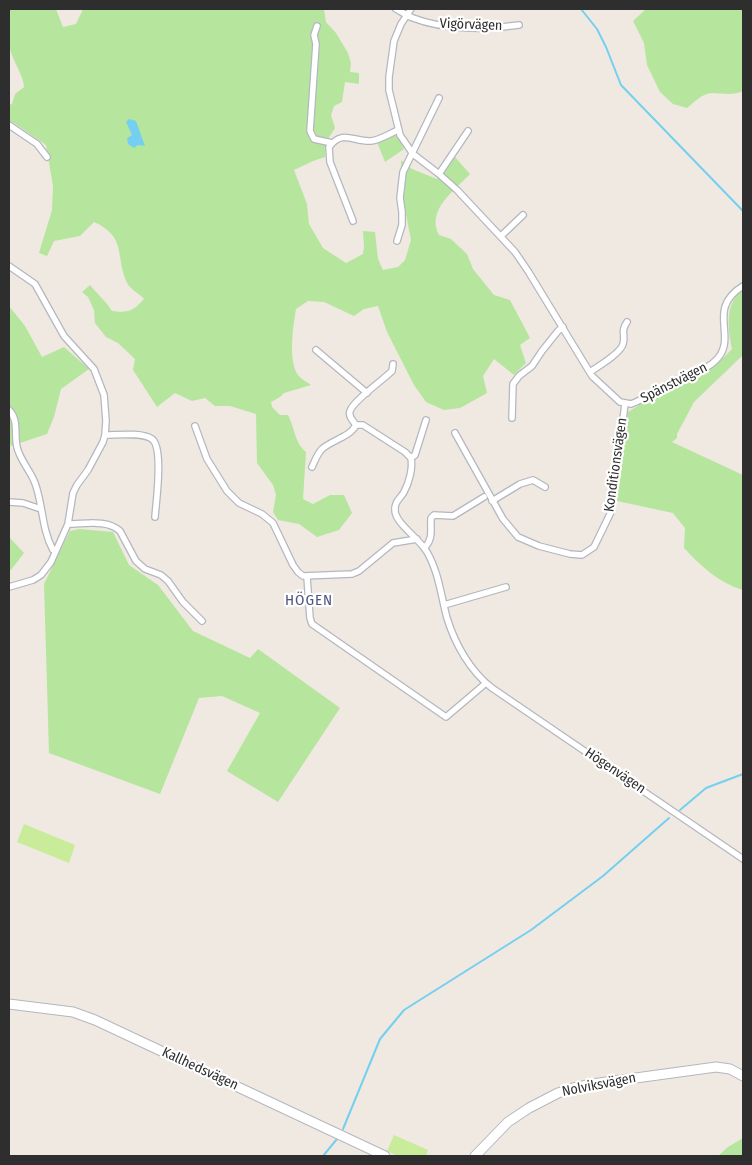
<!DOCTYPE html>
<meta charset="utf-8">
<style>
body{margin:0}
#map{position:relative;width:752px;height:1165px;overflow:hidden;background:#efe9e1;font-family:"Fira Sans Condensed",sans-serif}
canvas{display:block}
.frame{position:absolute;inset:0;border:10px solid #2e2e2e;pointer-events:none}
</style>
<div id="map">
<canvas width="752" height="1165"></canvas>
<div class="frame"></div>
</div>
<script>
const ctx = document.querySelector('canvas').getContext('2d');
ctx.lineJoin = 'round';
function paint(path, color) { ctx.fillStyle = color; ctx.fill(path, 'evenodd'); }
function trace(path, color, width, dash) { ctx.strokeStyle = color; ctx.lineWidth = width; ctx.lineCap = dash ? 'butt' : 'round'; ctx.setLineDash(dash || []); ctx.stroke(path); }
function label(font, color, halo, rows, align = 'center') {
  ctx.font = font + ' "Fira Sans Condensed",sans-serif'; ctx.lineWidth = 4.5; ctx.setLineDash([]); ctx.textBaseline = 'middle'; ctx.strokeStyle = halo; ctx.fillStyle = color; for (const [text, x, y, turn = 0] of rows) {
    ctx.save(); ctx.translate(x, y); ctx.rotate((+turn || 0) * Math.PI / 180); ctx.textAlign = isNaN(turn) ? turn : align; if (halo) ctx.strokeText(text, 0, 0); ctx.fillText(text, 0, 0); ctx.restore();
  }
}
paint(new Path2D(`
 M9 9H56L63 27 76 24 83 9H324L326 22 336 33 348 53 351 63 350 72 359 73V84L345 82 342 102 334 106 331 115 335 128 325 144V157L313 161 294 170 307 204 309 224 323 248 346 263 363 254 364 246 363 231 375 232 378 259 383 270 398 267 405 260 411 240 403 199 401 160 412 169 437 179 455 157 470 174C454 191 426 210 439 235L451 239 467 254 473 269 494 295 510 300 530 338 520 345 526 363 514 375 494 359 483 376 487 393 460 408 444 410 426 402 414 385 387 332 378 306 364 309 354 316 324 302 308 301 296 309C293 327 288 361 298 375 301 379 307 382 311 385L284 393 280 397 271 402 272 407 280 415H288C295 428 294 442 306 452L303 499 313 504 330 495H344L352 513 339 530 317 537 299 524 278 520 273 512 276 495 273 485 257 463 256 414 230 406H215L205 398 192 401 175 393 157 407 133 370 135 359 118 343 106 337 95 323 94 310 88 297 82 292 90 285C97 294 106 301 112 311 129 313 133 311 144 299 140 294 130 289 127 283 115 256 127 237 94 222L80 236 54 241 47 256 39 253 52 210 53 186 46 145 14 123 9 122V105L12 104 15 94 24 87C24 77 13 61 10 49 7 36 9 22 9 9Z
 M646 9H743V91C733 96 722 93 711 93 702 94 694 102 687 108L673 104 660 92 647 65 644 43 633 21Z
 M394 135 399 138 404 149 385 162 377 142Z
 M743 290V355L694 402 677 434V438L672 442 743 475V590C719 583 701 566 684 548L685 528 673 513 617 501 628 412 672 385 709 369 718 363 732 349C728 329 724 303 743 290Z
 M9 306 25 326 42 357 64 347 89 369 61 389 54 417 47 434 11 446 9 442Z
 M79 529 113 532 129 565 158 585 193 631 250 658 258 649 340 708 278 802 227 771 260 713 222 696 199 698 160 794 49 753 44 584 70 531Z
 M9 537 24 553 11 570 9 569Z
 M743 1138V1156H718L728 1147Z`), '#b6e59e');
paint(new Path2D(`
 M24 824 75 845 69 863 17 842Z
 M394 1135 428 1150 426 1156H398L387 1151Z`), '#c9ec9a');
paint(new Path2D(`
 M129 119 136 121 145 146 138 145 134 148 128 144 127 138 132 135 126 122Z`), '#75cff0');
trace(new Path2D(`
 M581 9 597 29 606 47 621 85 743 211
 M680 810 706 788 743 774
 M343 1129 380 1039 404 1010 531 930 603 876 669 818
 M323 1156 337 1139`), '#75cff0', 2);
const street = new Path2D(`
 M396 9C402 12 407 16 413 18 444 30 487 30 519 25
 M411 9 401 24 394 41 389 77V90L400 135 413 154 439 174 457 190 515 252 528 271 592 376 620 402 631 404 636 402C649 396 661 388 674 381 689 373 706 372 718 358 737 335 706 309 743 286
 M317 26 314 35 316 44 310 131 314 139 332 143
 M9 125 37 144 47 157
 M439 174 468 131
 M353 221 330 162 329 147C343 129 353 142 371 141 380 140 389 134 398 130
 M501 236 523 215
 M397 241 402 225V212L400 198 403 172 439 98
 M9 266 35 284 64 336 94 369 104 395 106 421 105 435 103 442 88 470 77 485 73 493 68 524 51 562 41 575 33 580 9 587
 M316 350 367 393
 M393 364 392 371C384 379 353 401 350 411 348 416 353 421 356 425H363L405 452 411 458C413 468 409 483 404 492 400 499 394 502 395 511 396 524 420 539 427 552 439 573 441 596 447 618 455 644 470 671 492 688L743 859
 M590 372C597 367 621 353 623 344 626 335 620 332 627 322
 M9 410C19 420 14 434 17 447 20 461 32 472 36 486 43 507 42 530 53 550L56 551
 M512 418 513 384 519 376 532 366 542 351 558 331 563 327
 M195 426 207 459 227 491 239 503 262 514 273 523 293 565 298 572 303 576 352 574 359 571 393 543 417 539
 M455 433 503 519 518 537 539 546 570 554 582 555 594 547 611 512 625 404
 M105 435C117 435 142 432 152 439 164 448 156 502 155 517
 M411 458 415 455 426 420
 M312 467C315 461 317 454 322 449 332 440 350 437 356 425
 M492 501 520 484 533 480 545 487
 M9 502 23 503 41 509
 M68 524C85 524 107 519 120 531L136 561 145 569 161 575 168 581 183 602 202 621
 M424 548C434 539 430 529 431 518L434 515 453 516 484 497
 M307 577 310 618 312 624 446 717 486 683
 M444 605 506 587`);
const secondary = new Path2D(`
 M9 1004 73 1012 95 1020 385 1156
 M475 1156 508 1122 529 1108 558 1093 573 1088 592 1084 716 1067 730 1069 743 1076`);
trace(street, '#b4b7c1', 8);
trace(secondary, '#b4b7c1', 11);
trace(street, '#fff', 5.5);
trace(secondary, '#fff', 9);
label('14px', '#2e2e2e', '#fff', [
 ["Vigörvägen",471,25,2],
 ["Spänstvägen",674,383,-27],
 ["Konditionsvägen",616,465,-82],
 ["Högenvägen",615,771,34],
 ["Kallhedsvägen",200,1069,25],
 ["Nolviksvägen",599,1085,-11]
]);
ctx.letterSpacing = '1px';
label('15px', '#4d5680', '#fff', [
 ["HÖGEN",309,601]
]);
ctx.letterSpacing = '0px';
</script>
